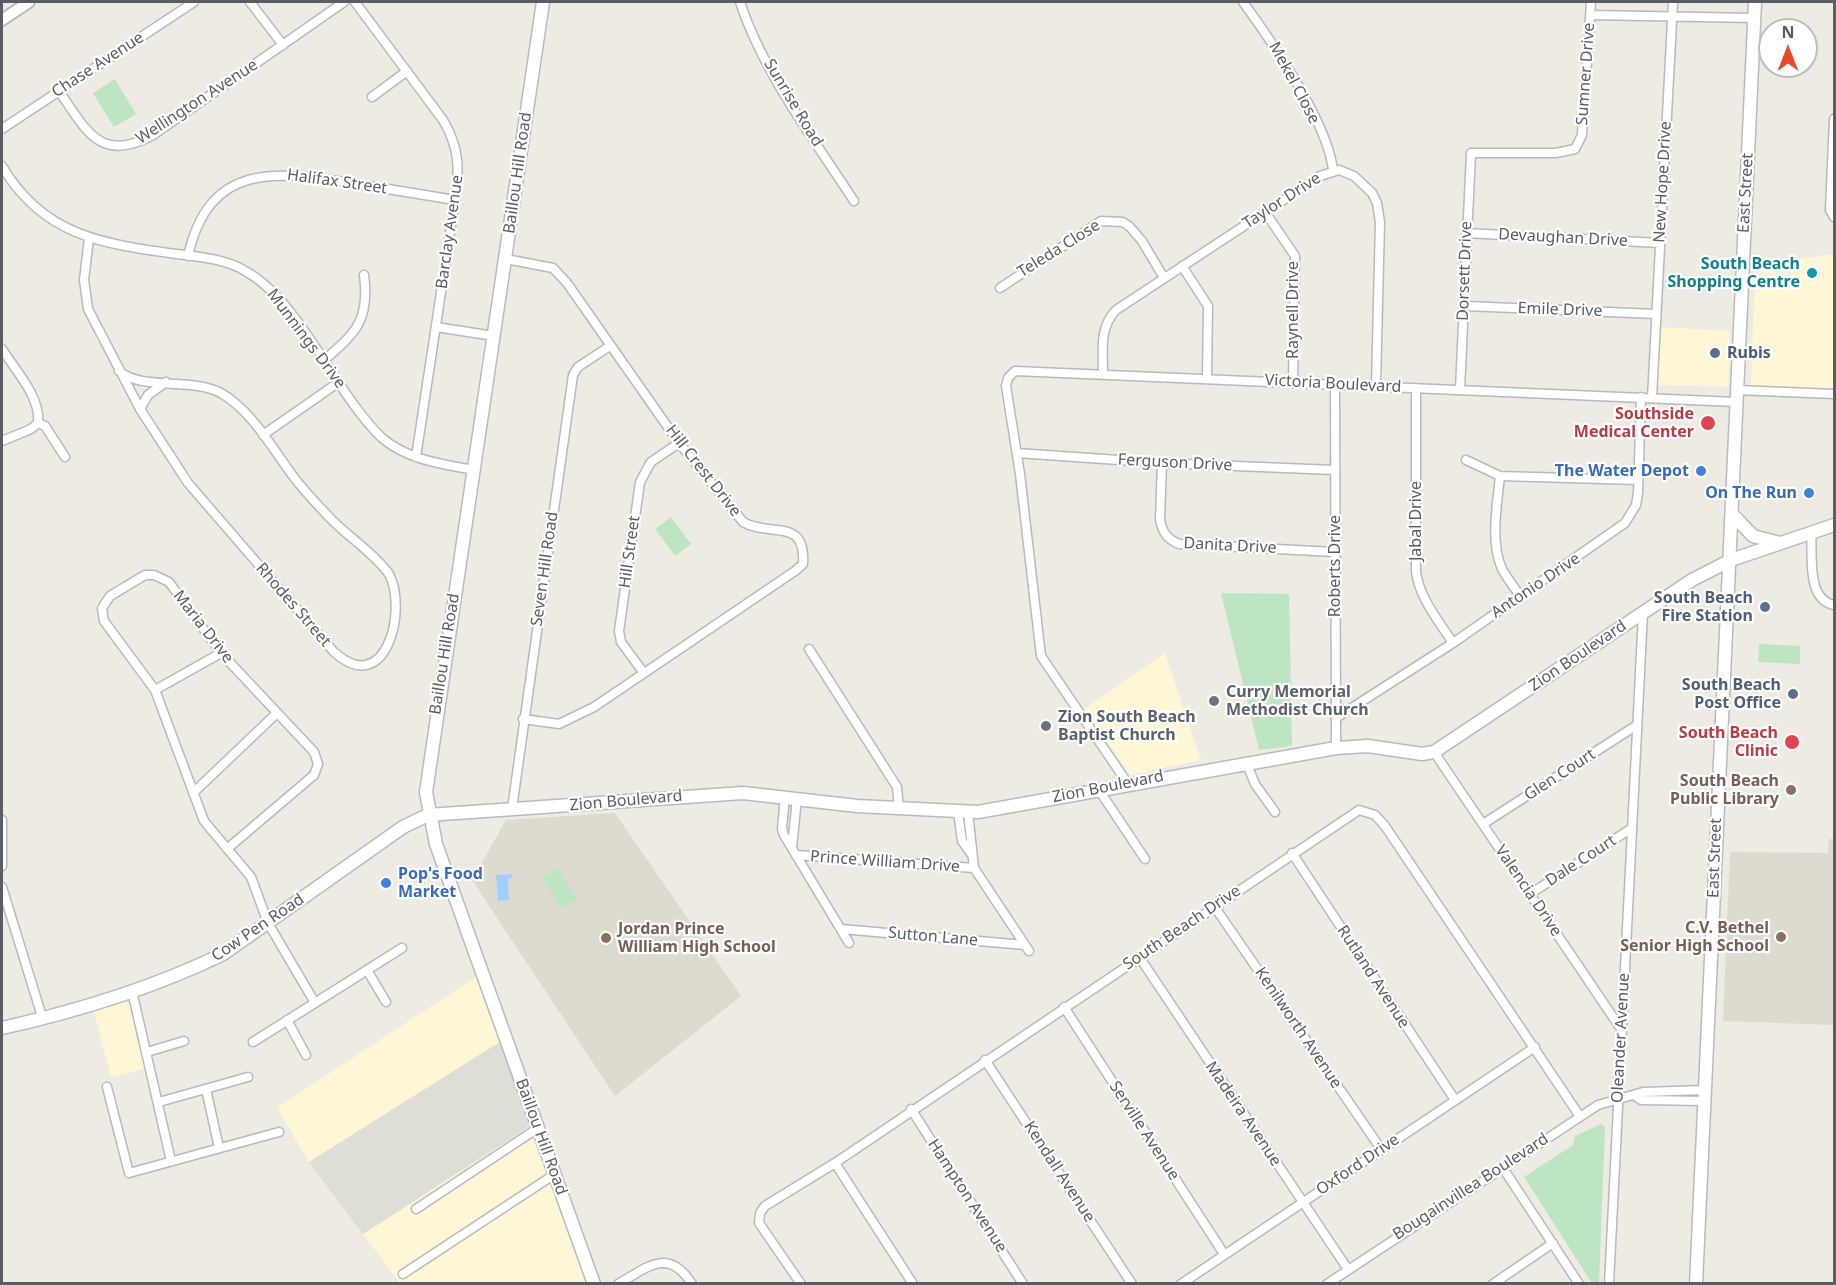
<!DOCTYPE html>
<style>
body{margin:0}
#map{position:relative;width:1836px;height:1285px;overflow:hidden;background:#edebe2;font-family:"Noto Sans",sans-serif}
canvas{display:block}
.frame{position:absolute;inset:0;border:3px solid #5a5d63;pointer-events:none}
.north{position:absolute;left:1758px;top:18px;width:60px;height:60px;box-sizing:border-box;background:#fff;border:2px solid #bdbec1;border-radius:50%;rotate:0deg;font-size:16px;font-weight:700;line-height:24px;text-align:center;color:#5a5d63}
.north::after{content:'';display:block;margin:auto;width:21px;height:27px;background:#e84a2c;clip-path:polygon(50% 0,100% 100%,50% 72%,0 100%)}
</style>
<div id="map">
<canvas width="1836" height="1285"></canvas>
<div class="frame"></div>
<div class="north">N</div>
</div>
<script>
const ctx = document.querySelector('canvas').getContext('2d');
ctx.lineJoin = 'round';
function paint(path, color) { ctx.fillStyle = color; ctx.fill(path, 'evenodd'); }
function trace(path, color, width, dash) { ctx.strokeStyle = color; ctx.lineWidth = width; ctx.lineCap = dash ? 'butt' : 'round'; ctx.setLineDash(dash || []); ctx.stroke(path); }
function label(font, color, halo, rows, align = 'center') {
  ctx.font = font + ' "Noto Sans",sans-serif'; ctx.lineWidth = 4.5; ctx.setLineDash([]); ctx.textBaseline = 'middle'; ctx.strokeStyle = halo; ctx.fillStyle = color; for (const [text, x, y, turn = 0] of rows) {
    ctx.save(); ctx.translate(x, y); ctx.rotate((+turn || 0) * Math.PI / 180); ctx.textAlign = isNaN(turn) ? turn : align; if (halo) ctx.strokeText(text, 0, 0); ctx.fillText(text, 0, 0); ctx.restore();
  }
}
paint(new Path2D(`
 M1834 254V390L1751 385 1755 265Z
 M1660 327 1730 331 1728 387 1657 385Z
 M1165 653 1201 760 1130 775 1084 709Z
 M480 974 503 1040 309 1162 277 1108Z
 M124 1000 129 1003 145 1068 111 1078 94 1011Z
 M533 1125 563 1210 585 1283H400L363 1234Z`), '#fef7d6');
paint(new Path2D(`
 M503 1040 533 1124 363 1234 309 1162Z`), '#deddd6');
paint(new Path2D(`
 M615 813 741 996 615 1096 472 880 506 820Z
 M1829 839H1834V1025L1723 1021 1730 852 1828 853Z`), '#dddbd0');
paint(new Path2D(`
 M115 79 136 114 114 127 93 93Z
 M671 517 691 544 675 556 655 529Z
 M1221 593 1289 594 1292 746 1259 750Z
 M1759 644 1800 646V664L1758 662Z
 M557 868 577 899 562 909 542 878Z
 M1601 1124 1605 1127 1599 1283H1592L1524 1177 1573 1145 1575 1136Z`), '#bee5c1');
paint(new Path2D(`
 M512 874V878L508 879 509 900 498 901 496 875Z`), '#a0ceff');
const minor = new Path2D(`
 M250 2 283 45
 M355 2 443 120C459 147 460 168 455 200L416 457
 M740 2C764 74 813 138 854 201
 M1243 2C1272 42 1327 121 1333 170
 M1590 15 1754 18
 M59 91C86 130 100 164 153 135L344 2
 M372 97 407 71
 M1834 119 1830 210 1834 217
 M2 129 194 2
 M2 166C43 236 103 244 177 254 200 257 227 259 247 272 301 303 335 393 382 438 408 460 442 464 474 470
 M1265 212 1295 256 1293 382
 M1466 233 1660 243
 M89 238 84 280 88 309 140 409 188 483 334 652C386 699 408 610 389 574 373 552 348 537 329 517 317 504 304 491 293 476 272 448 252 411 221 393 190 377 143 391 119 371
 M188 256C209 162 275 171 351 183 386 189 420 194 455 200
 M506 259 553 268 567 283 679 443 743 522C770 538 806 516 803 564L795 571 594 707 559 724 523 719
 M1182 266 1208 306 1207 377
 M1000 288 1101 221 1123 222 1130 227 1142 241 1164 278
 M1465 306 1656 314
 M436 327 494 336
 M2 349C15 370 41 397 38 423
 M323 361C356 333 370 320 364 275
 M1103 373C1103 350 1099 328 1116 310L1320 176 1339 170 1354 176 1372 193 1377 203 1380 222 1376 386
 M1335 385 1336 748
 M1416 388V572C1420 599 1438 620 1453 643
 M1460 389 1471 153H1556L1575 149 1582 135 1591 2
 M1737 390 1834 394
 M1652 398 1673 2
 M140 409 148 395 166 382
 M38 423 45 426 65 457
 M263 435 339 382
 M2 441 31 429 38 423
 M1017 453 1162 463 1334 470
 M1466 460 1500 476
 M1162 463 1160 519C1162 532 1167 539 1179 544L1335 552
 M1811 533C1813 557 1806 599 1834 605
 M1520 596C1514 587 1507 578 1502 569 1490 542 1497 505 1500 476L1638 480
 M809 649 897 787 899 809
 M643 672 621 642 619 631 640 482 651 462 679 443
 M155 690 221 653
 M1336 718 1453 643 1625 523 1636 505 1638 493 1641 397
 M1434 752 1621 1029
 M1246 762 1255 784 1275 812
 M1128 784 1041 656 1020 474 1006 386 1008 378 1015 371 1736 402
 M1099 790 1145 859
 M193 793 276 714
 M785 796 782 829 784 835 849 943
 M512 809 573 375 578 367 610 346
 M958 812 962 841 972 855
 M968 812 974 868 1029 951
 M2 820V866
 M1483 824 1637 725
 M792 848 797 798
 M227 849 314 775 318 764 314 752 221 653 169 582 154 575H145L110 596 102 608 104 621 155 690 204 821 251 877 268 923 315 1003
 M1292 853 1455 1100
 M796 855 974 868
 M2 887 43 1020
 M1530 894 1632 828
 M1214 906 1381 1149
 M841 929 1025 945
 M1140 958 1347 1268
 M367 970 386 1002
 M132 991 171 1161
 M1064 1007 1224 1254
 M287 1020 306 1055
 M253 1042 402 948
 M147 1052 184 1041
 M985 1060 1132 1284
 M107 1087 129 1173 279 1132
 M206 1089 219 1148
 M1635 1096 1641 1100 1704 1101
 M159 1102 248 1077
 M911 1109 1023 1284
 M835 1163 913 1284
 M1503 1168 1579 1284
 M416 1209 538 1128
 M403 1274 555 1174
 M618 1284C648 1267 668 1247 692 1284
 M801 1284 759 1223 760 1213 765 1206 835 1163 1359 810 1375 815 1385 826 1579 1115
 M1181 1284 1535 1047
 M1327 1284 1598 1105 1643 1092 1705 1090
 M1493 1284 1553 1243
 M1609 1284 1643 613`);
const tertiary = new Path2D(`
 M2 20 29 2`);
const secondary = new Path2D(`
 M543 2 426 792 436 844 594 1284
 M1732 514 1753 536 1780 543
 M2 1028C78 1011 153 988 223 954L403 827 428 815 743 793 857 806 978 812 1336 748 1368 746 1422 754 1434 752 1692 580 1731 560 1834 525
 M1696 1284 1755 2`);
trace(minor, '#b7b9be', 11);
trace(tertiary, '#b7b9be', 14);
trace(secondary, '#b7bac0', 15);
trace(minor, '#fff', 8);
trace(tertiary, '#fff', 10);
trace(secondary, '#fff', 12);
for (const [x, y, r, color] of [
 [1812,273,6,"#0f9aa8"],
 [1715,353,6,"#5c6f8a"],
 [1708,423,8,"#e0444e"],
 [1701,471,6,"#3f7fe0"],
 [1809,493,6,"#3f7fe0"],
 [1765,607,6,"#5c6f8a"],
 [1793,694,6,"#5c6f8a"],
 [1214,701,6,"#6b7280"],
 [1046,726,6,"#6b7280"],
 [1792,742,8,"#e0444e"],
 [1791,790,6,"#8d6e63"],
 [386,883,6,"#3f7fe0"],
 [1781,937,6,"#8d6e63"],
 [606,938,6,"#8d6e63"]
]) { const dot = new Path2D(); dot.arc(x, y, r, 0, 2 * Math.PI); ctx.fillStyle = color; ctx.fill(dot); trace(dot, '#fff', 2); }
label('16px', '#5a5d63', '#fff', [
 ["Chase Avenue",98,65,-33],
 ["Sumner Drive",1586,74,-86],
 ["Mekel Close",1294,83,62],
 ["Wellington Avenue",197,102,-33],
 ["Sunrise Road",793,103,59],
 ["Baillou Hill Road",518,173,-82],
 ["Halifax Street",337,182,8],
 ["New Hope Drive",1663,182,-87],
 ["East Street",1746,193,-87],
 ["Taylor Drive",1282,201,-33],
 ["Barclay Avenue",450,232,-82],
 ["Devaughan Drive",1563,238,3],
 ["Teleda Close",1059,249,-32],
 ["Dorsett Drive",1465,271,-88],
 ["Raynell Drive",1293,310,-90],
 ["Emile Drive",1560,310,2],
 ["Munnings Drive",306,339,53],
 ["Victoria Boulevard",1333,384,3],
 ["Ferguson Drive",1175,463,3],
 ["Hill Crest Drive",703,471,52],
 ["Jabal Drive",1416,521,-90],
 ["Danita Drive",1230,546,3],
 ["Hill Street",630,552,-82],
 ["Roberts Drive",1335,566,-90],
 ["Seven Hill Road",545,569,-82],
 ["Antonio Drive",1536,586,-34],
 ["Rhodes Street",293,605,49],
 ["Maria Drive",203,627,52],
 ["Baillou Hill Road",445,654,-81],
 ["Zion Boulevard",1578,656,-34],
 ["Glen Court",1560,775,-33],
 ["Zion Boulevard",1108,787,-11],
 ["Zion Boulevard",626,801,-5],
 ["East Street",1715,858,-88],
 ["Dale Court",1581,861,-33],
 ["Prince William Drive",885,862,4],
 ["Valencia Drive",1528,891,56],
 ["Cow Pen Road",258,928,-34],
 ["South Beach Drive",1182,928,-34],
 ["Sutton Lane",933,937,5],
 ["Rutland Avenue",1373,977,57],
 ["Kenilworth Avenue",1298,1028,56],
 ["Oleander Avenue",1621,1038,-87],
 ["Madeira Avenue",1243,1114,56],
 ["Serville Avenue",1144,1131,57],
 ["Baillou Hill Road",541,1137,70],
 ["Oxford Drive",1358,1165,-34],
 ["Kendall Avenue",1059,1172,57],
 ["Bougainvillea Boulevard",1471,1187,-33],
 ["Hampton Avenue",967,1196,57]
]);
label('bold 16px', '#0d838f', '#fff', [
 ["South Beach",1800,264],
 ["Shopping Centre",1800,282]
], 'right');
label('bold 16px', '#4e5e75', '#fff', [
 ["Rubis",1727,353,"left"],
 ["South Beach",1753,598],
 ["Fire Station",1753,616],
 ["South Beach",1781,685],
 ["Post Office",1781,703]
], 'right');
label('bold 16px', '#be3a42', '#fff', [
 ["Southside",1694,414],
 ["Medical Center",1694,432],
 ["South Beach",1778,733],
 ["Clinic",1778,751]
], 'right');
label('bold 16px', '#366cbe', '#fff', [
 ["The Water Depot",1689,471],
 ["On The Run",1797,493],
 ["Pop's Food",398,874,"left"],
 ["Market",398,892,"left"]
], 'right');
label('bold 16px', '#5b616d', '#fff', [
 ["Curry Memorial",1226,692],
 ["Methodist Church",1226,710],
 ["Zion South Beach",1058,717],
 ["Baptist Church",1058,735]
], 'left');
label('bold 16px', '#785e54', '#fff', [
 ["South Beach",1779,781],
 ["Public Library",1779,799],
 ["C.V. Bethel",1769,928],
 ["Senior High School",1769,946],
 ["Jordan Prince",618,929,"left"],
 ["William High School",618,947,"left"]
], 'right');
</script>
